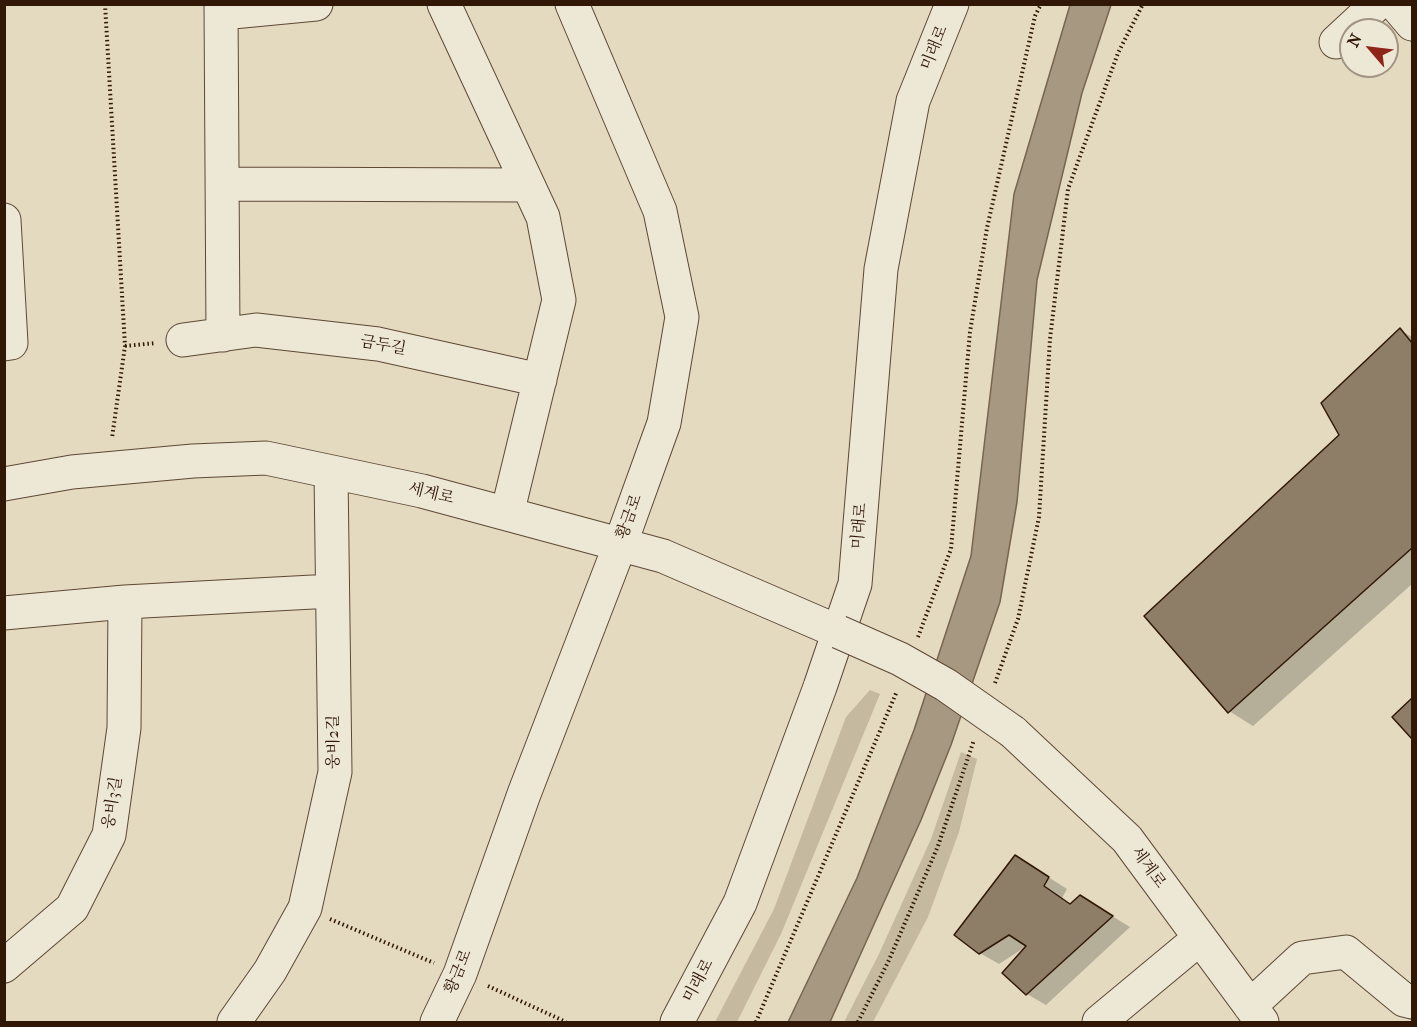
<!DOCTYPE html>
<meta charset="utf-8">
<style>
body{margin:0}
#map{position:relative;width:1417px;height:1027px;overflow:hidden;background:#e3dac0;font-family:"IM FELL French Canon",serif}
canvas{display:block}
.frame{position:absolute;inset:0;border:6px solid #311806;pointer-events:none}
.north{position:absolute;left:1339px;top:18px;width:60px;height:60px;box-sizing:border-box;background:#ede7d6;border:2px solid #a29483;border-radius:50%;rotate:298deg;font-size:16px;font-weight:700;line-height:24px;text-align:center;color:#311806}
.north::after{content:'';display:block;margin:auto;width:21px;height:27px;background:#8f2418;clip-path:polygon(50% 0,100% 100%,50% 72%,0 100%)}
</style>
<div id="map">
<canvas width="1417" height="1027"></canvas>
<div class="frame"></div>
<div class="north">N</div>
</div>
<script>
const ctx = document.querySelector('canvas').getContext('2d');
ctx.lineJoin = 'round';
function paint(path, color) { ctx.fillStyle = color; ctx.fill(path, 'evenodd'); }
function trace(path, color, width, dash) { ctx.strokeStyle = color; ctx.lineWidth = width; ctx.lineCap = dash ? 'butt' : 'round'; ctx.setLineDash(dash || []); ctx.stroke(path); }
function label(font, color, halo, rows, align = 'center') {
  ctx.font = font + ' "IM FELL French Canon","Noto Serif KR",serif'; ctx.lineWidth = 4.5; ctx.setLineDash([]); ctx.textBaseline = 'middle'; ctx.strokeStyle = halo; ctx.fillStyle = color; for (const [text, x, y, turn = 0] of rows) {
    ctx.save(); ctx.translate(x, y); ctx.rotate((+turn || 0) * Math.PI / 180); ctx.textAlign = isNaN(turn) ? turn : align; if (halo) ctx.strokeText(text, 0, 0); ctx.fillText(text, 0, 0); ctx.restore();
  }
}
paint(new Path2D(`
 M870 690 880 694 781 934 737 1022H715L774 909 846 717Z
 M961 752 977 759 959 832 928 917 873 1022H844L879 954 931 839Z`), '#c5b9a0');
const water = new Path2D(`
 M1070 5H1111L1082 93 1037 280 1017 502 1000 602 951 745 921 820 830 1022H788L857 878 914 730 971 556 1014 194Z`);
paint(water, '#a69881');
trace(water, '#776550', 1.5);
paint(new Path2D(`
 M1400 330 1412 337V584L1253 726 1229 711 1341 435Z
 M1412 700V737L1394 717Z
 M1034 868 1067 889 1062 898 1071 905 1099 908 1130 927 1046 1005 1027 994V946L999 964 980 953Z`), '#0003');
const building = new Path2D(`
 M1400 328 1412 343V548L1228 713 1144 616 1339 435 1321 403Z
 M1412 698V739L1392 717Z
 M1015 855 1049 877 1044 886 1070 904 1080 895 1113 916 1026 995 1002 973 1026 946 1009 935 979 954 954 935Z`);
paint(building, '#8e7d67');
trace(building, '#311806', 1.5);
const minor = new Path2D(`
 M221 4 223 335
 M444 4 543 217 559 300 507 514
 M1395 4 1412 24
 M222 13 316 4
 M1336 42 1377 4
 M223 184 528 185
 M4 220 11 343 4 344
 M183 340 256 330 378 344 540 380
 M4 484 72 472 193 461 266 458 422 491 663 556 839 632
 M4 613 125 602 332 591
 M1013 732 1127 839 1262 1022
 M4 966 72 908 109 835 124 728 125 602
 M1250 1006 1302 958 1346 952 1404 1000 1412 1002
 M234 1022 270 971 305 908 335 772 331 473
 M437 1022 460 974 524 794 620 545 664 423 682 317 660 211 572 4
 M677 1022 740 903 820 687 855 584 881 269 913 101 952 4
 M1099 1022 1200 938`);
trace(minor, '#5e4834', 35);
trace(new Path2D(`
 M105 4 125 346 112 438
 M125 346 156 343
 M918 637 951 549 970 332 987 228 1035 16 1041 4
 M995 683 1018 619 1039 517 1050 339 1068 189 1118 53 1143 4
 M330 919 434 963
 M488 986 566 1022
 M756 1022 897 691
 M858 1022 889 960 938 846 974 740`), '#311806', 4, [1.5, 3]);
trace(minor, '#ede7d6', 33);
const minorBridge = new Path2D(`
 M839 632 900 659 946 685 1013 732`);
trace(minorBridge, '#5e4834', 35, []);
trace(minorBridge, '#ede7d6', 33);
label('16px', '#311806', '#ede7d6', [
 ["미래로",935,48,-68],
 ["금두길",383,346,10],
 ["세계로",431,494,14],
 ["황금로",630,517,-70],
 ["미래로",860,526,-85],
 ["웅비2길",334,742,-90],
 ["웅비3길",113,803,-81],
 ["세계로",1148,868,54],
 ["황금로",459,972,-68],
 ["미래로",699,981,-62]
]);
</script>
